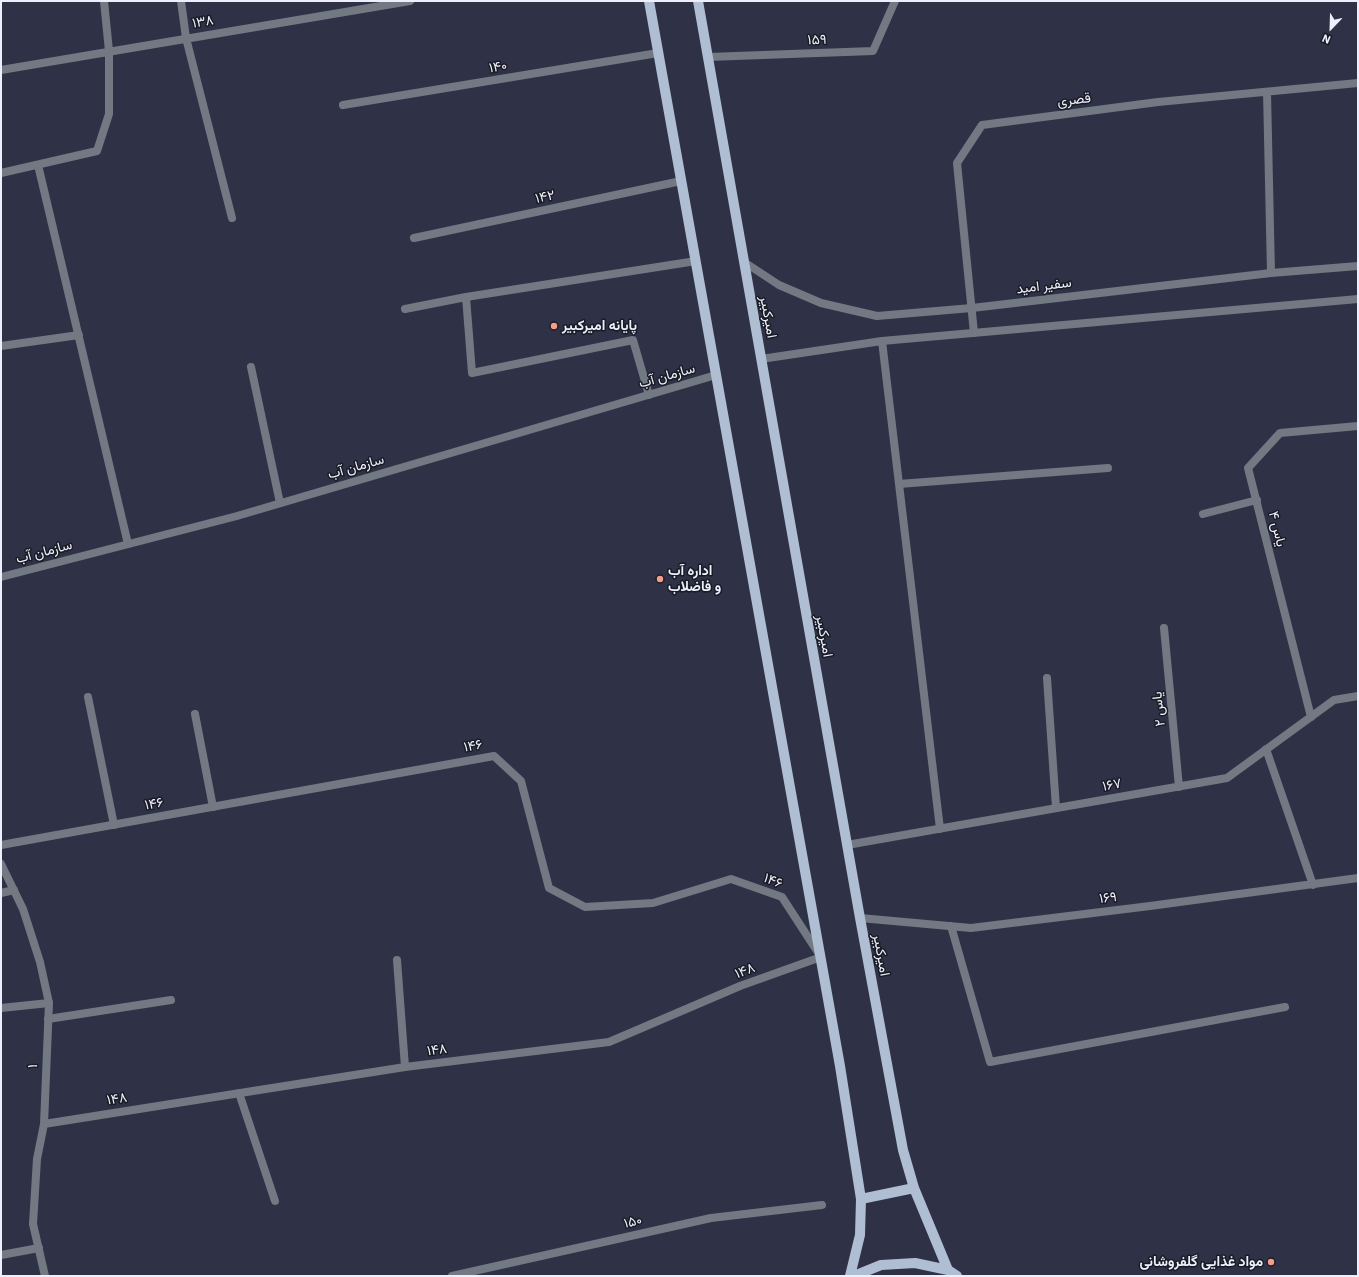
<!DOCTYPE html>
<meta charset="utf-8">
<style>
body{margin:0}
#map{position:relative;width:1359px;height:1277px;overflow:hidden;background:#2f3247;font-family:"IBM Plex Sans",sans-serif}
canvas{display:block}
.frame{position:absolute;inset:0;border:2px solid #edeffd;pointer-events:none}
.north{position:absolute;left:1311px;top:8px;width:40px;height:40px;-webkit-text-stroke:3px #191b24;paint-order:stroke;rotate:203deg;font-size:11px;font-weight:700;line-height:16px;text-align:center;color:#edeffd}
.north::after{content:'';display:block;margin:auto;width:14px;height:18px;background:#edeffd;clip-path:polygon(50% 0,100% 100%,50% 72%,0 100%)}
</style>
<div id="map">
<canvas width="1359" height="1277"></canvas>
<div class="frame"></div>
<div class="north">N</div>
</div>
<script>
const ctx = document.querySelector('canvas').getContext('2d');
ctx.lineJoin = 'round';
function trace(path, color, width, dash) { ctx.strokeStyle = color; ctx.lineWidth = width; ctx.lineCap = dash ? 'butt' : 'round'; ctx.setLineDash(dash || []); ctx.stroke(path); }
function label(font, color, halo, rows, align = 'center') {
  ctx.font = font + ' "IBM Plex Sans",Vazirmatn,sans-serif'; ctx.lineWidth = 3; ctx.setLineDash([]); ctx.textBaseline = 'middle'; ctx.strokeStyle = halo; ctx.fillStyle = color; for (const [text, x, y, turn = 0] of rows) {
    ctx.save(); ctx.translate(x, y); ctx.rotate((+turn || 0) * Math.PI / 180); ctx.textAlign = isNaN(turn) ? turn : align; if (halo) ctx.strokeText(text, 0, 0); ctx.fillText(text, 0, 0); ctx.restore();
  }
}
trace(new Path2D(`
 M466 297 472 373 633 340 649 395
 M405 309 466 297 696 261
 M88 697 114 825
 M195 714 213 807
 M1 893 14 890
 M1 1008 49 1003
 M48 1019 171 1000
 M239 1093 275 1201
 M1 1255 39 1248`), '#727983', 8);
trace(new Path2D(`
 M181 1 186 38 232 218
 M708 57 873 51 895 1
 M1 70 410 1
 M1267 92 1271 273
 M343 105 658 53
 M38 165 128 544
 M1 173 97 151 109 114V51L104 1
 M414 238 681 181
 M974 333 957 163 982 125 1158 102 1358 83
 M882 341 940 829
 M1 346 79 335
 M251 367 280 503
 M899 484 1108 468
 M1203 514 1257 500
 M1164 628 1179 787
 M1047 678 1056 808
 M1311 717 1248 468 1280 433 1358 426
 M1266 749 1313 885
 M1 845 494 756 521 781 549 888 585 907 653 903 731 879 782 897 821 957 740 986 609 1042 405 1067 44 1124
 M847 845 1227 778 1334 700 1358 696
 M1 864 23 909 40 962 49 1003 44 1124 37 1159 33 1224 45 1276
 M860 918 971 928 1150 906 1358 878
 M951 926 990 1062 1285 1007
 M397 960 405 1067
 M452 1276 711 1218 822 1205`), '#727983', 8);
trace(new Path2D(`
 M744 262 779 285 821 303 877 316 972 308 1271 273 1358 266
 M761 359 882 341 1358 299
 M1 577 237 516 716 375`), '#727983', 8);
trace(new Path2D(`
 M649 1 840 1066 861 1199 860 1235 850 1276
 M698 1 860 918 903 1150 914 1188 948 1270
 M861 1199 914 1188
 M854 1276 881 1265 915 1263 948 1270 957 1276`), '#afbed2', 10);
for (const [x, y, r, color] of [
 [554,326,4,"#f49d8b"],
 [660,579,4,"#f49d8b"],
 [1271,1262,4,"#f49d8b"]
]) { const dot = new Path2D(); dot.arc(x, y, r, 0, 2 * Math.PI); ctx.fillStyle = color; ctx.fill(dot); trace(dot, '#191b24', 1.5); }
label('14px', '#edeffd', '#191b24', [
 ["۱۳۸",203,22,-9],
 ["۱۵۹",817,40,-2],
 ["۱۴۰",498,67,-9],
 ["قصری",1074,100,-7],
 ["۱۴۲",545,197,-12],
 ["سفیر امید",1044,286,-7],
 ["امیرکبیر",768,317,80],
 ["سازمان آب",667,376,-16],
 ["سازمان آب",356,467,-16],
 ["یاس ۴",1277,529,76],
 ["سازمان آب",44,552,-15],
 ["امیرکبیر",824,636,80],
 ["یاس ۲",1159,709,-96],
 ["۱۴۶",473,746,-10],
 ["۱۶۷",1112,785,-10],
 ["۱۴۶",154,804,-10],
 ["۱۴۶",773,881,22],
 ["۱۶۹",1108,898,-7],
 ["امیرکبیر",881,955,80],
 ["۱۴۸",745,971,-21],
 ["۱۴۸",437,1050,-7],
 ["۱",33,1066,-88],
 ["۱۴۸",117,1099,-9],
 ["۱۵۰",633,1222,-13]
]);
label('bold 14px', '#edeffd', '#191b24', [
 ["پایانه امیرکبیر",562,326],
 ["اداره آب",668,571],
 ["و فاضلاب",668,587],
 ["مواد غذایی گلفروشانی",1263,1262,"right"]
], 'left');
</script>
